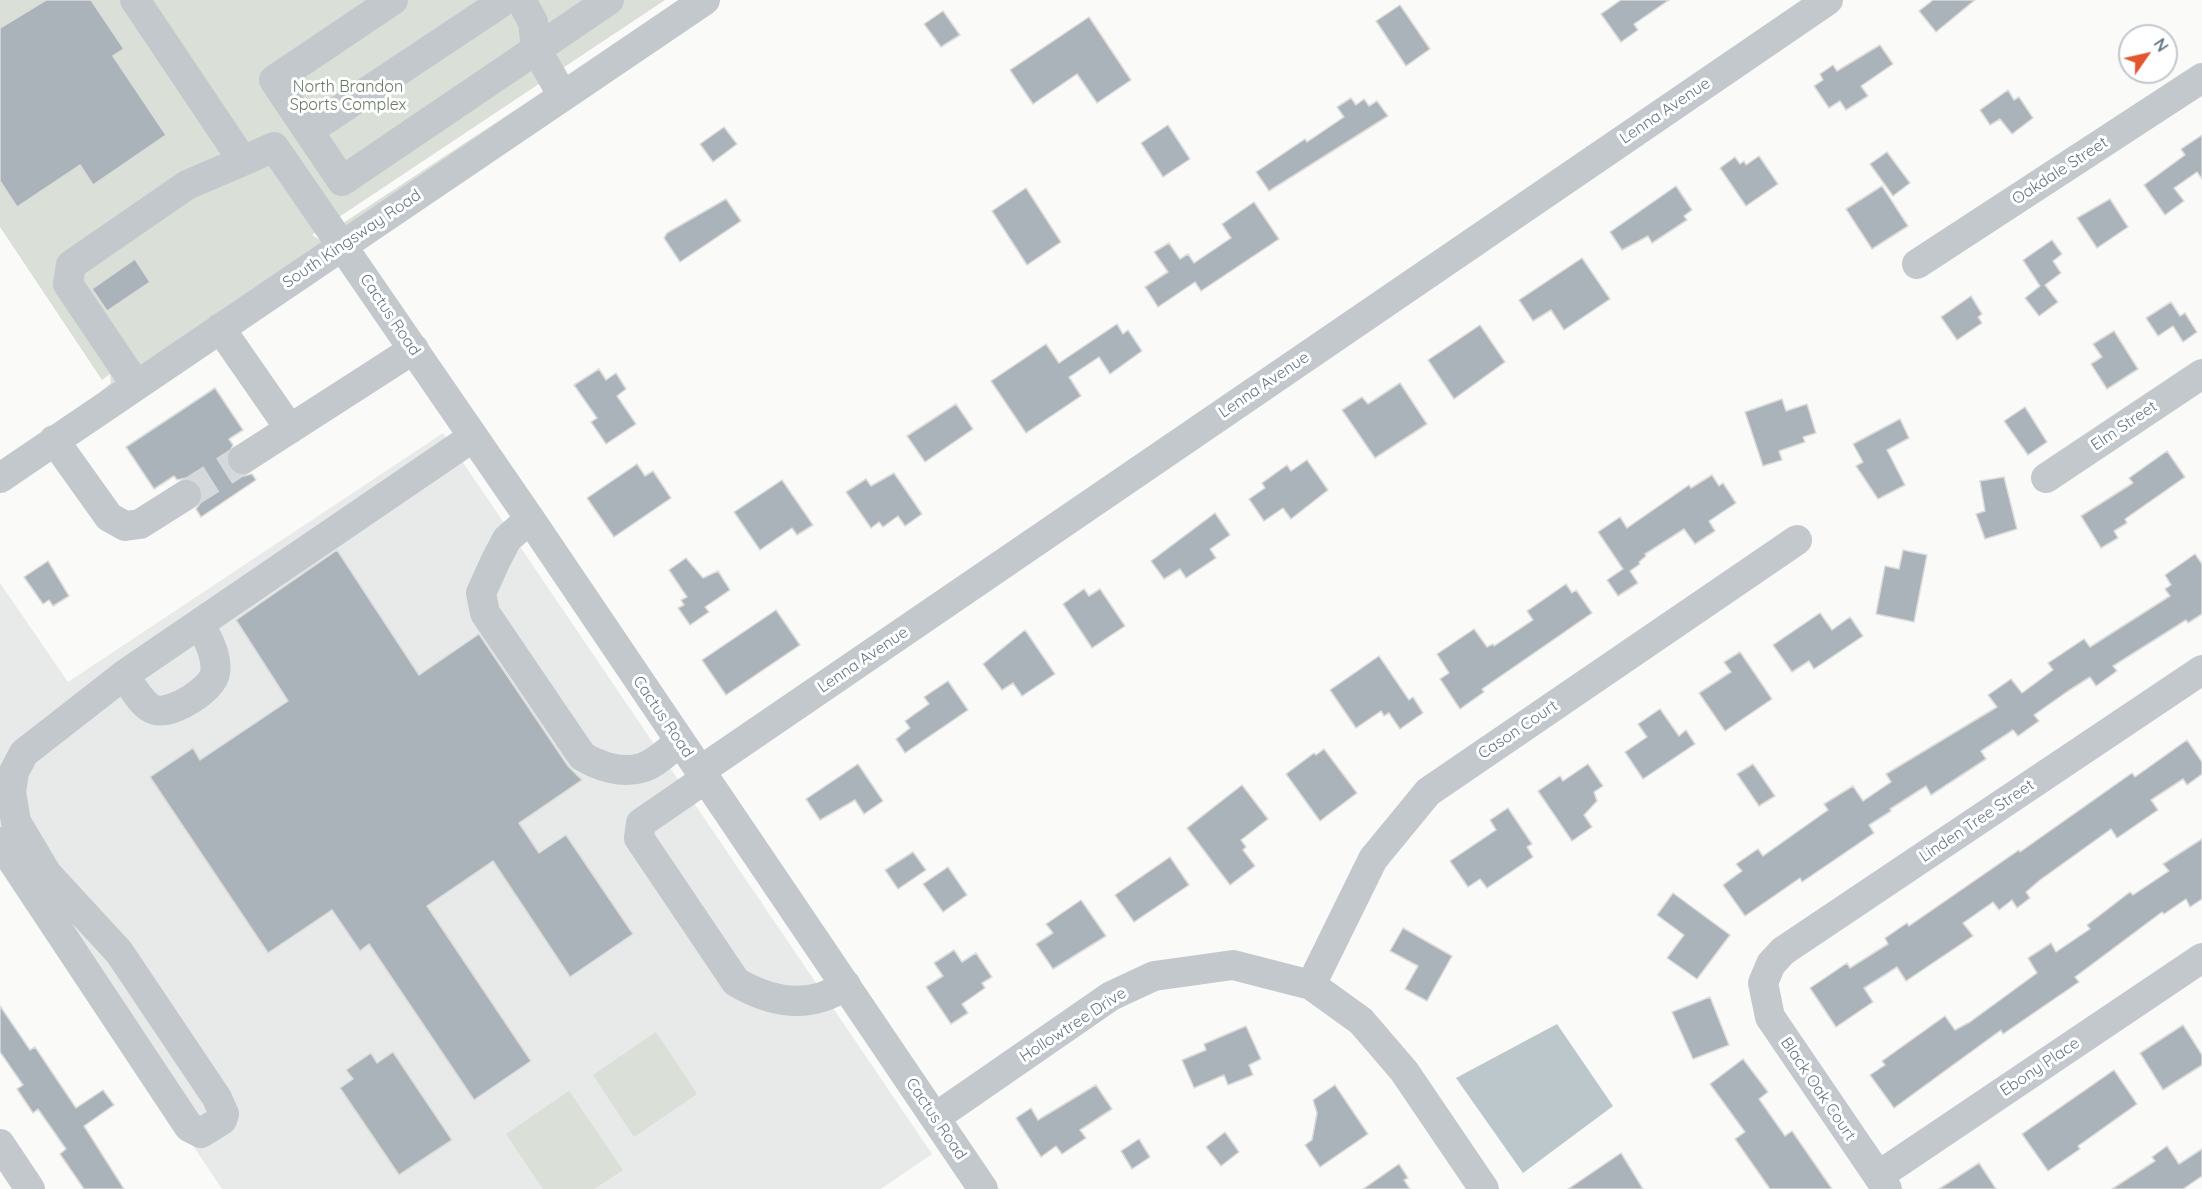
<!DOCTYPE html>
<style>
body{margin:0}
#map{position:relative;width:2202px;height:1189px;overflow:hidden;background:#fafaf8;font-family:Quicksand,sans-serif}
canvas{display:block}
.north{position:absolute;left:2118px;top:24px;width:60px;height:60px;box-sizing:border-box;background:#fff;border:2px solid #c1c8cd;border-radius:50%;rotate:56deg;font-size:16px;font-weight:700;line-height:24px;text-align:center;color:#657683}
.north::after{content:'';display:block;margin:auto;width:21px;height:27px;background:#e4572e;clip-path:polygon(50% 0,100% 100%,50% 72%,0 100%)}
</style>
<div id="map">
<canvas width="2202" height="1189"></canvas>
<div class="north">N</div>
</div>
<script>
const ctx = document.querySelector('canvas').getContext('2d');
ctx.lineJoin = 'round';
function paint(path, color) { ctx.fillStyle = color; ctx.fill(path, 'evenodd'); }
function trace(path, color, width, dash) { ctx.strokeStyle = color; ctx.lineWidth = width; ctx.lineCap = dash ? 'butt' : 'round'; ctx.setLineDash(dash || []); ctx.stroke(path); }
function label(font, color, halo, rows, align = 'center') {
  ctx.font = font + ' Quicksand,sans-serif'; ctx.lineWidth = 6; ctx.setLineDash([]); ctx.textBaseline = 'middle'; ctx.strokeStyle = halo; ctx.fillStyle = color; for (const [text, x, y, turn = 0] of rows) {
    ctx.save(); ctx.translate(x, y); ctx.rotate((+turn || 0) * Math.PI / 180); ctx.textAlign = isNaN(turn) ? turn : align; if (halo) ctx.strokeText(text, 0, 0); ctx.fillText(text, 0, 0); ctx.restore();
  }
}
paint(new Path2D(`
 M443 433 932 1154 881 1189H222L0 857V583L68 682Z`), '#e8e9e9');
paint(new Path2D(`
 M0 0H665L312 235 319 239 682 0 101 396 99 393 111 383 110 374 102 380 0 227Z
 M656 1032 697 1094 634 1137 593 1075Z
 M569 1091 623 1170 594 1189H543L506 1134Z`), '#dadfd7');
paint(new Path2D(`
 M1557 1024 1613 1106 1523 1173 1456 1078Z`), '#bbc7cb');
const building = new Path2D(`
 M46 0H91L124 49 113 56 166 135 93 185 80 165 17 207 0 181V28Z
 M1621 0H1669L1634 24 1638 30 1621 42 1601 14Z
 M1933 0H1975L1936 32 1919 11Z
 M1400 5 1430 49 1406 66 1376 21Z
 M943 11 960 35 941 47 924 24Z
 M1089 17 1131 80 1097 103 1077 74 1033 104 1010 70Z
 M1880 45 1893 64 1861 86 1868 96 1846 110 1840 101 1829 108 1814 86 1823 80 1820 74 1833 65 1837 71Z
 M2008 90 2014 100 2019 97 2033 118 2012 134 2000 119 1990 125 1980 110Z
 M1351 98 1356 105 1364 99 1369 106 1377 101 1388 116 1269 191 1256 172 1305 139 1307 142 1344 117 1337 107Z
 M1168 125 1190 159 1163 177 1141 143Z
 M724 127 737 144 713 162 700 144Z
 M2202 135V179L2197 172 2174 188 2184 201 2165 215 2144 185 2185 155 2181 149Z
 M1887 152 1910 183 1893 196 1870 164Z
 M1759 156 1778 184 1746 206 1720 168 1735 157 1740 164 1744 161 1746 165Z
 M1676 186 1692 210 1684 216 1687 220 1652 243 1648 236 1622 250 1610 232Z
 M1882 186 1908 226 1872 249 1846 209Z
 M1026 188 1061 242 1027 265 992 211Z
 M726 199 741 221 680 262 664 238 667 233Z
 M2110 199 2128 227 2097 248 2077 218Z
 M1254 202 1279 239 1201 291 1195 282 1158 307 1145 287 1168 272 1154 252 1169 243 1180 259 1188 254 1194 263 1231 238 1222 224Z
 M2052 240 2062 254 2053 261 2061 273 2045 285 2058 302 2039 316 2025 298 2040 286 2023 260Z
 M1582 258 1610 299 1564 330 1551 310 1533 321 1519 300Z
 M135 259 150 282 107 311 92 289Z
 M1971 296 1982 314 1978 317 1982 323 1957 340 1941 317Z
 M2171 302 2180 316 2185 313 2197 332 2183 342 2173 326 2158 336 2146 318Z
 M1117 324 1123 334 1128 330 1142 351 1110 374 1099 357 1069 377 1081 396 1026 433 991 381 1046 344 1059 363Z
 M1480 325 1505 362 1454 399 1428 360Z
 M2114 331 2138 369 2107 389 2091 364 2102 357 2093 344Z
 M599 369 606 380 616 373 626 389 617 396 636 424 606 444 591 422 597 418 574 385Z
 M1400 383 1427 424 1375 458 1342 410 1362 397 1368 404Z
 M215 388 243 430 229 439 233 445 226 459 228 468 236 475 244 476 252 474 256 480 201 517 196 509 201 502 203 494 195 480 186 478 177 480 174 476 154 489 126 447Z
 M1782 399 1786 411 1807 404 1816 433 1803 437 1805 442 1779 451 1782 460 1763 466 1745 412Z
 M956 404 973 429 925 462 907 436Z
 M2025 407 2047 442 2028 455 2004 421Z
 M1900 419 1909 438 1887 450 1905 485 1878 499 1856 466 1863 462 1853 444Z
 M2167 451 2185 477 2125 519 2127 523 2114 531 2118 538 2101 548 2081 516 2133 483 2129 478Z
 M1307 460 1328 490 1291 519 1283 508 1264 521 1249 499 1265 488 1262 483 1287 465 1291 471Z
 M637 464 645 476 653 471 671 498 614 537 587 498Z
 M894 473 922 514 905 526 898 516 883 527 879 522 871 528 846 492 866 479 871 486Z
 M1712 475 1719 486 1723 483 1736 503 1709 521 1715 531 1695 544 1684 529 1645 554 1646 556 1639 562 1640 564 1630 571 1638 583 1618 596 1607 580 1623 569 1598 532 1620 517 1627 528 1689 485 1691 488Z
 M2004 477 2017 529 1985 539 1976 514 1985 511 1980 481Z
 M782 480 813 525 797 535 792 528 760 550 734 512Z
 M1215 513 1230 535 1210 549 1216 558 1186 578 1180 569 1164 579 1151 561Z
 M337 550 419 675 479 634 568 766 582 780 519 823 539 853 566 835 633 934 570 977 493 861 427 906 531 1061 474 1100 369 944 360 951 332 910 268 953 150 777 193 748 200 760 288 701 236 620Z
 M1903 550 1927 555 1914 622 1876 614 1885 566 1899 569Z
 M2195 554 2202 564V614L2188 623 2186 620 2113 666 2117 671 2096 686 2090 677 2068 691 2034 715 2039 721 2018 736 2013 730 1981 751 1986 759 1931 795 1926 786 1890 809 1891 811 1869 825 1874 833 1802 882 1800 878 1745 916 1723 885 1742 871 1736 864 1758 849 1763 856 1828 810 1824 804 1853 786 1863 801 1891 782 1886 774 1997 707 1988 695 2011 679 2022 693 2053 670 2048 663 2084 639 2090 647 2170 596 2165 589 2171 585 2165 575Z
 M686 558 703 578 718 571 730 590 705 607 709 612 690 625 678 608 684 605 681 600 687 597 669 570Z
 M48 561 69 596 53 606 49 600 43 604 24 577Z
 M1566 584 1572 593 1576 590 1592 613 1482 689 1484 692 1460 709 1440 679 1449 673 1437 654 1474 629 1487 647 1493 644 1494 646 1533 620 1527 611Z
 M1084 589 1089 596 1100 589 1125 626 1092 648 1063 604Z
 M776 610 800 645 726 695 702 660Z
 M1820 613 1832 630 1850 617 1863 636 1814 669 1809 661 1792 672 1773 645Z
 M1025 630 1055 674 1022 696 1013 683 1002 690 983 664Z
 M1740 652 1772 699 1725 731 1699 693 1731 672 1724 662Z
 M1379 656 1409 700 1413 697 1423 713 1400 729 1389 713 1384 716 1381 711 1356 728 1330 690Z
 M948 681 968 710 905 753 896 739 910 728 905 721 929 704 924 697Z
 M1660 709 1679 736 1686 730 1695 744 1643 779 1625 752 1647 737 1638 724Z
 M2187 740 2202 762V774L2187 785 2183 779 2151 800 2158 810 2117 838 2111 829 2040 880 2026 892 2030 898 2017 908 2012 900 1999 910 1993 902 1963 923 1973 936 1906 981 1897 967 1864 988 1873 1002 1836 1027 1810 988 1847 963 1850 968 1888 944 1885 938 1907 923 1909 926 2019 850 2020 852 2132 773 2135 777Z
 M1324 749 1357 793 1320 821 1286 774 1314 753 1316 755Z
 M858 764 883 801 864 814 855 800 820 820 806 799Z
 M1588 764 1603 786 1594 792 1597 801 1584 815 1592 827 1572 841 1538 791 1560 776 1563 781Z
 M1753 764 1775 796 1759 806 1737 774Z
 M1242 785 1268 819 1241 840 1246 847 1243 850 1255 866 1230 885 1187 828Z
 M1508 808 1532 844 1527 847 1533 857 1487 888 1480 879 1468 887 1450 861 1496 830 1490 820Z
 M2202 839V899L2190 907 2186 899 2164 914 2162 912 2075 977 2079 982 2003 1034 2001 1030 1894 1108 1870 1075 1885 1065 1882 1061 1945 1016 1955 1030 1970 1022 2037 973 2028 958 2051 943 2056 952 2090 929 2087 925 2130 892 2133 895 2169 871 2163 864Z
 M913 852 926 870 898 889 885 870Z
 M1170 857 1189 885 1134 922 1115 895Z
 M948 867 967 895 943 912 923 884Z
 M1673 893 1730 935 1697 979 1667 958 1684 935 1657 915Z
 M1081 900 1106 936 1053 969 1036 944 1053 933 1046 924Z
 M1403 928 1452 956 1427 1001 1405 989 1418 966 1390 951Z
 M954 950 962 962 976 953 992 977 982 983 985 988 962 1004 968 1013 951 1024 926 987 943 976 934 963Z
 M1710 997 1729 1045 1693 1059 1672 1012Z
 M0 1006 30 1050 35 1047 76 1108 103 1090 114 1105 84 1126 124 1189H84L60 1154 66 1149 38 1109 33 1113 17 1089 23 1085 0 1052Z
 M2183 1025 2202 1055V1065L2163 1090 2140 1053Z
 M1246 1026 1261 1059 1249 1065 1253 1075 1228 1085 1224 1075 1194 1088 1182 1060 1206 1050 1204 1044Z
 M393 1052 452 1140 399 1175 340 1088 353 1079 346 1070 371 1053 377 1063Z
 M1743 1059 1768 1092 1759 1099 1785 1136 1792 1131 1832 1189H1770L1735 1139 1745 1132 1710 1084Z
 M2114 1070 2137 1104 2078 1146 2080 1149 2048 1171 2022 1134Z
 M1096 1085 1112 1109 1080 1130 1086 1138 1062 1154 1056 1146 1041 1157 1016 1118 1031 1108 1038 1120Z
 M1335 1085 1368 1134 1320 1167 1305 1145 1312 1140 1317 1113 1313 1100Z
 M1225 1132 1239 1152 1221 1166 1206 1147Z
 M1139 1139 1150 1157 1132 1169 1121 1151Z
 M2167 1146 2179 1164 2202 1149V1176L2183 1189H2112L2155 1161 2152 1157Z
 M1621 1153 1643 1189H1568Z
 M1979 1163 1996 1189H1939Z
 M1399 1164 1408 1178 1404 1180 1410 1189H1363Z`);
paint(building, '#aab3b9');
trace(building, '#dcdcda', 1.5);
trace(new Path2D(`
 M186 495 243 459`), '#d5d9db', 30, [30, 15]);
trace(new Path2D(`
 M135 0 243 161 274 147 530 519 983 1189
 M393 0 274 80 342 181 609 0
 M521 0 533 22 536 49 563 96
 M308 131 499 4
 M1917 264 2202 78
 M220 328 290 429
 M136 385 68 284 71 265 187 185 243 161
 M54 440 109 517 125 526 140 524 186 495
 M243 459 414 349
 M0 478 705 0
 M2046 478 2202 374
 M530 519 507 539 496 560 481 593 485 613 582 756C598 766 622 774 641 768 654 765 669 750 680 742
 M124 675C132 686 142 706 155 710 172 715 213 689 215 673 218 656 207 638 200 624
 M700 771 1828 0
 M705 779 641 823 639 838 736 982C772 1003 810 1010 846 985
 M0 842 189 1127 201 1133 222 1120 224 1114 217 1098 119 952 47 874 16 822 11 792 14 772 24 753 124 675 473 437
 M1311 985 1373 859 1428 792 1797 540
 M936 1117 1111 996 1154 976 1233 965 1311 985 1361 1021 1404 1071 1484 1189
 M0 1144 30 1189
 M1878 1176 2202 958
 M1887 1189 1770 1017 1763 983 1771 964 1783 951 2202 670`), '#c3c8cc', 30);
label('16px', '#687a64', '#fff', [
 ["North Brandon",348,87],
 ["Sports Complex",348,105]
]);
label('16px', '#657683', '#fff', [
 ["Lenna Avenue",1665,111,-34],
 ["Oakdale Street",2060,171,-33],
 ["South Kingsway Road",352,239,-34],
 ["Cactus Road",390,315,56],
 ["Lenna Avenue",1264,385,-34],
 ["Elm Street",2124,426,-34],
 ["Lenna Avenue",863,660,-34],
 ["Cactus Road",663,717,56],
 ["Cason Court",1518,730,-34],
 ["Linden Tree Street",1977,821,-34],
 ["Hollowtree Drive",1073,1025,-33],
 ["Ebony Place",2040,1067,-34],
 ["Black Oak Court",1818,1089,56],
 ["Cactus Road",936,1119,56]
]);
</script>
